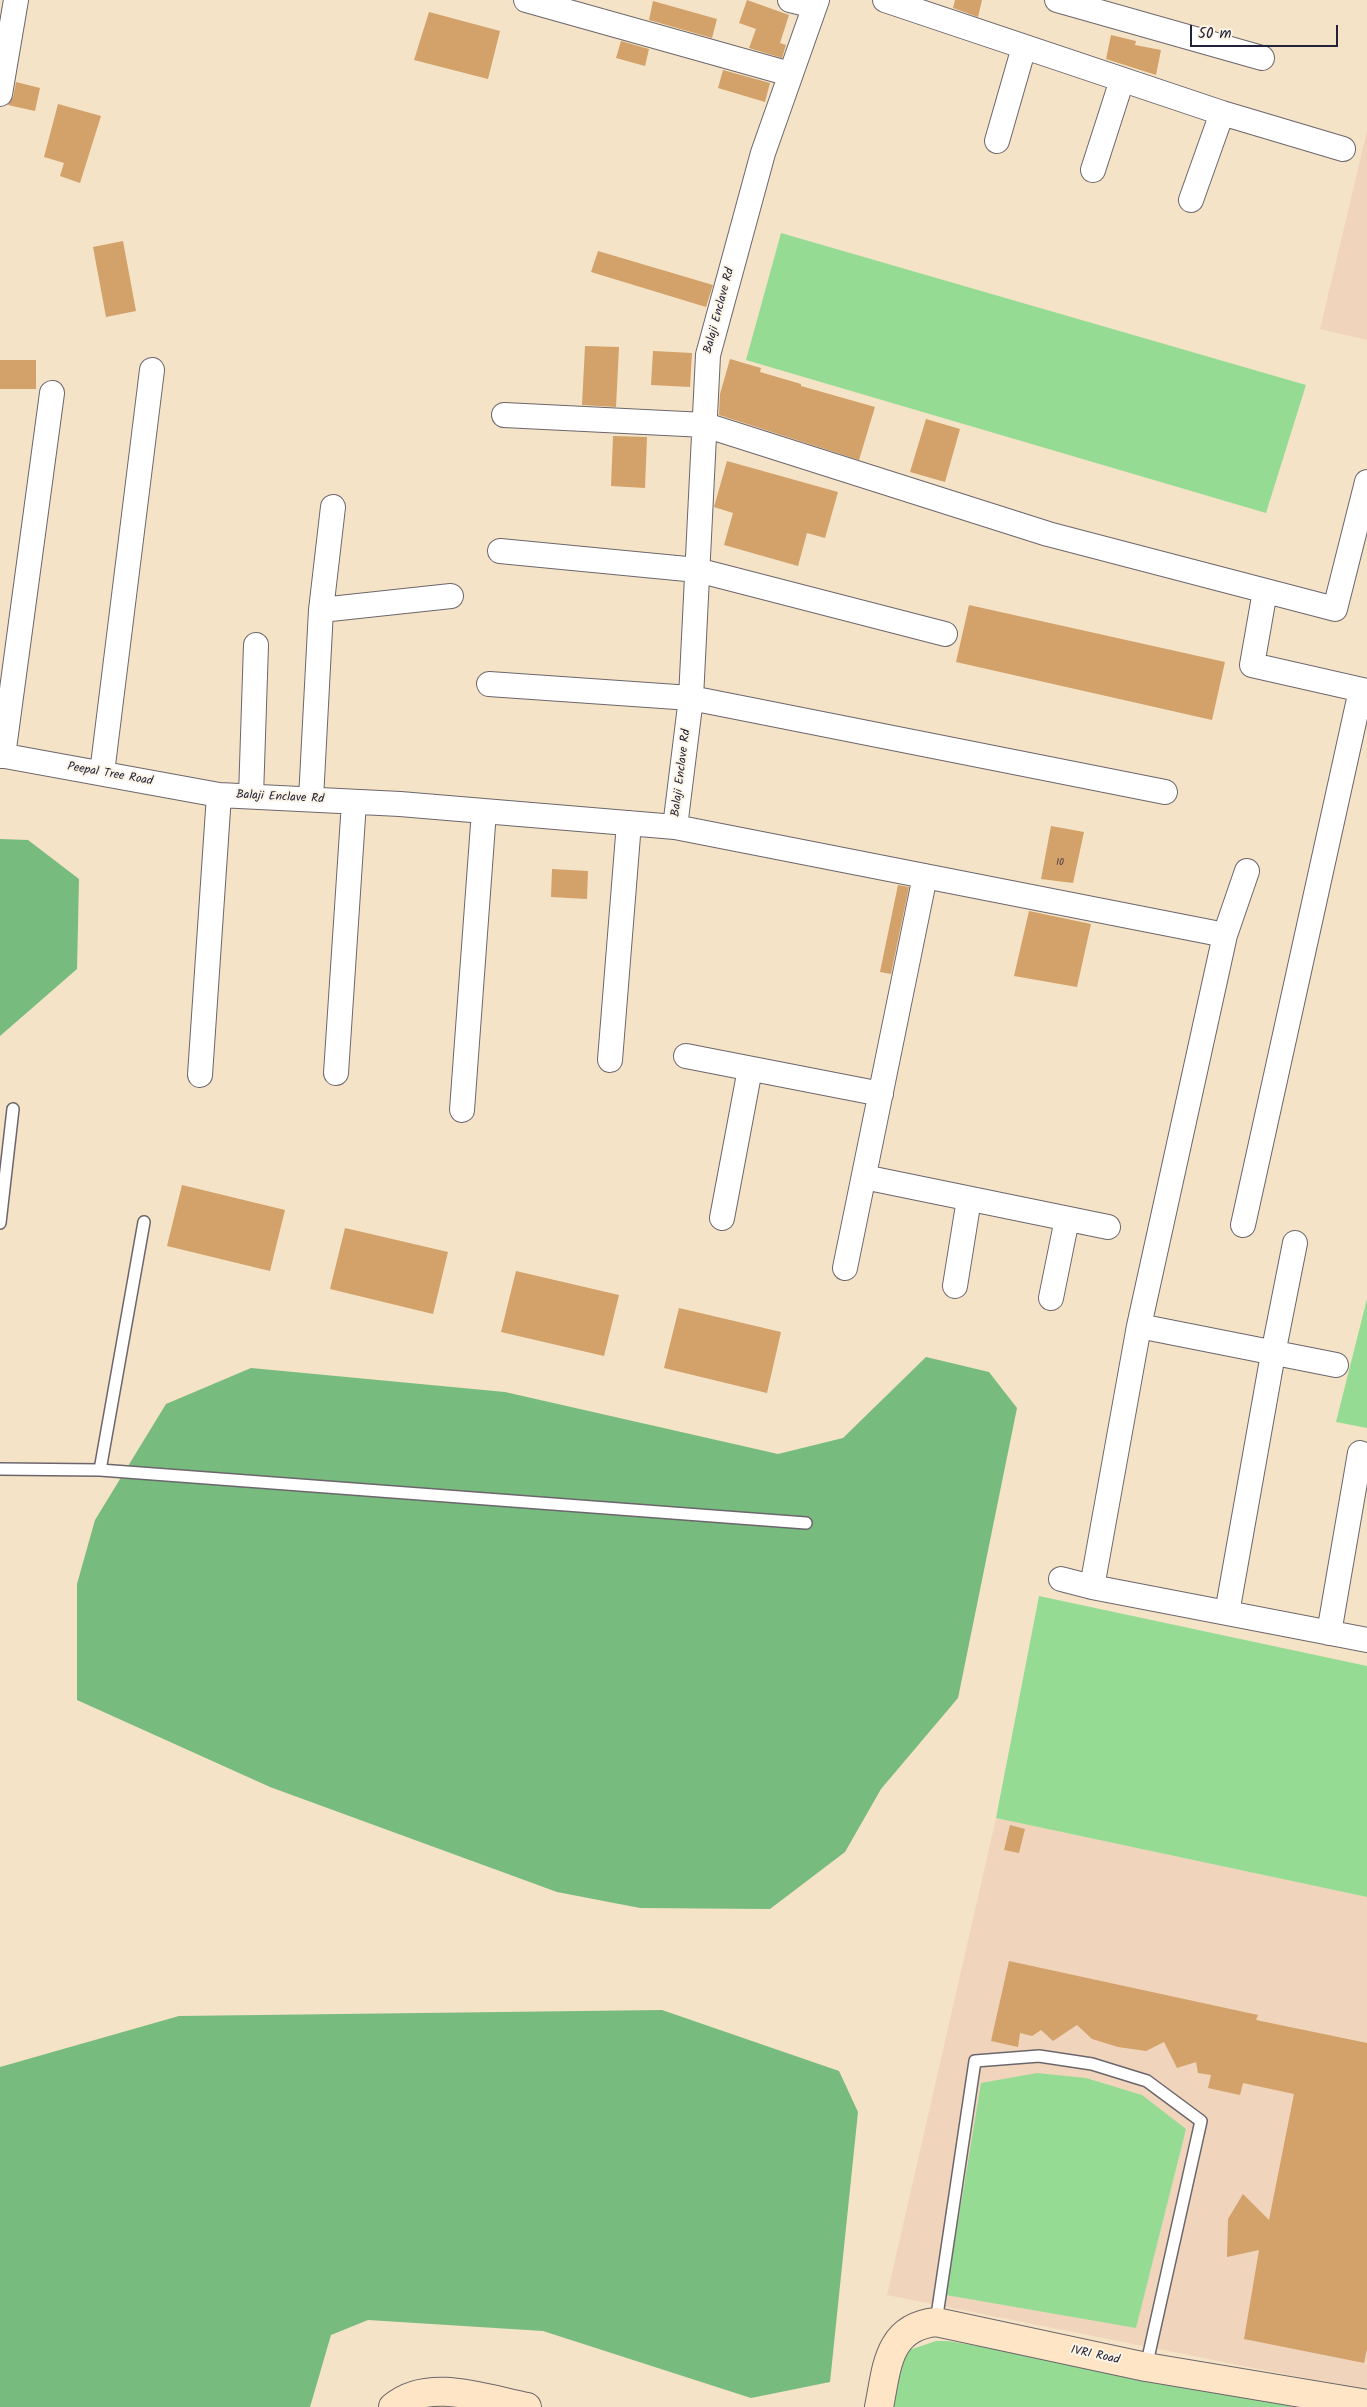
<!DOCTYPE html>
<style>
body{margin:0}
#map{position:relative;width:1367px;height:2407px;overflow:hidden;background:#f4e3c6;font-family:Kalam,sans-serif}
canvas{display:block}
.scale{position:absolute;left:1190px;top:25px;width:148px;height:22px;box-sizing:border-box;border:2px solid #22223b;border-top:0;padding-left:6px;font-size:15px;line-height:18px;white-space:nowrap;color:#22223b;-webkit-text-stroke:4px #fcf5e5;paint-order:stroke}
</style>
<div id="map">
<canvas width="1367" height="2407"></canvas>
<div class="scale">50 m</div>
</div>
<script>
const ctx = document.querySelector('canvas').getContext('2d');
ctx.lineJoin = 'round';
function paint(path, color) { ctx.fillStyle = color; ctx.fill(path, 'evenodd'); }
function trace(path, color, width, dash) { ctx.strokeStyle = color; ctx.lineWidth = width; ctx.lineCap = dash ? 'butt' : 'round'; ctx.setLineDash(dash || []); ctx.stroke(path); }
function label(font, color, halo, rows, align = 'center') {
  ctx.font = font + ' Kalam,sans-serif'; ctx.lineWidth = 4; ctx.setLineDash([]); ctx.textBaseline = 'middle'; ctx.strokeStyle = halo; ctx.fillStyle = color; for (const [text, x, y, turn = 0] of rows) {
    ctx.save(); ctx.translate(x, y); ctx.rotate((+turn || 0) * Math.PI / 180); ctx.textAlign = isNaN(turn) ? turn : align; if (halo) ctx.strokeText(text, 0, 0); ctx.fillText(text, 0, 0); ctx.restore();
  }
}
paint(new Path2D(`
 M1367 131V340L1320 329Z
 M996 1818 1367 1897V2387L1364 2390 887 2295Z`), '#f0d5bc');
paint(new Path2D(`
 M781 233 1306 385 1266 513 746 360Z
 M1367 1299V1428L1336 1422Z
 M1039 1596 1367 1666V1897L996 1818Z
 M1037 2073 1086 2078 1142 2095 1186 2129 1136 2328 946 2295 981 2083Z
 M936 2341H948L1338 2407H892L901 2356 912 2349Z`), '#96db94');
paint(new Path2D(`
 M0 839 28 840 79 879 77 969 0 1036Z
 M926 1357 989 1372 1017 1408 958 1698 881 1789 845 1852 770 1909 640 1908 557 1892 270 1787 77 1700V1584L95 1520 166 1404 251 1368 505 1392 778 1454 843 1438Z
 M662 2010 839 2071 858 2112 830 2382 751 2398 543 2331 368 2320 331 2335 310 2407H0V2067L179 2016Z`), '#78bb7e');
paint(new Path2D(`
 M747 0 789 15 780 43 786 45 782 58 749 48 756 29 739 23Z
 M955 0H982L978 17 953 8Z
 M653 1 717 19 712 38 649 20Z
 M429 12 500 31 488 79 414 60Z
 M1111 35 1136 41 1135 45 1161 50 1156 75 1106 59Z
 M621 41 649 49 645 66 616 58Z
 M723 70 770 83 765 102 718 88Z
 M16 82 40 88 35 111 8 105 13 97Z
 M58 104 101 116 80 183 60 176 64 163 44 157Z
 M123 241 136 311 106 317 93 247Z
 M598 251 713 285 706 307 591 272Z
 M585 346 619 347 616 407 582 405Z
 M653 351 692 353 690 387 651 385Z
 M730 359 761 368 760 372 801 384V386L875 407 859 460 719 415 720 394Z
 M0 360H36V389H0Z
 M926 419 960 429 945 482 910 472Z
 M613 436 647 437 645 488 611 486Z
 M727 461 838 492 825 538 807 533 798 566 724 545 733 513 714 507Z
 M969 605 1225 662 1212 720 956 662Z
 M1051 826 1084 832 1073 883 1041 879Z
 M552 869 588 871 587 899 551 897Z
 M898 885 909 887 891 974 880 972Z
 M1029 911 1091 924 1077 987 1014 976Z
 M182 1185 285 1210 270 1271 167 1246Z
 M345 1228 448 1252 433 1314 330 1289Z
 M516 1271 619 1295 604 1356 501 1332Z
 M679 1308 781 1332 767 1393 664 1368Z
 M1010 1825 1025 1829 1019 1853 1004 1850Z
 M1009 1961 1258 2015 1256 2020 1367 2043V2349L1364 2363 1244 2339 1259 2250 1227 2257 1228 2219 1243 2194 1269 2220 1294 2094 1243 2083 1240 2095 1208 2088 1211 2075 1198 2073 1196 2062 1177 2068 1164 2042 1146 2051 1118 2047 1092 2039 1077 2025 1053 2041 1041 2030 1032 2036 1020 2033 1018 2047 991 2041Z`), '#d3a16a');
const service = new Path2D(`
 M0 1223 13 1109
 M0 1469 100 1470 806 1523
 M100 1470 144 1222
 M936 2322 975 2061 1039 2056 1092 2064 1147 2081 1201 2121 1146 2367`);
const minor = new Path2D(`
 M526 0 790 74
 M790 0 815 6
 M885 0 1222 113 1343 149
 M1057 0 1262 58
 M0 94 16 0
 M997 141 1024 47
 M1093 170 1122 80
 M1191 200 1222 113
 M504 415 705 425 1048 534 1335 609 1367 482
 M500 551 697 570 945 634
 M1265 591 1252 665 1367 691
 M321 610 333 507
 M489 684 691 698 1165 792
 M0 755 219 795
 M3 756 52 393
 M102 773 152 370
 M251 796 256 645
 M311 799 321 610 451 596
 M675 827 1225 935
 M1247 871 1225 935 1139 1326 1336 1365
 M686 1056 881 1094
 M610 1060 629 823
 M336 1073 354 802
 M200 1075 219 795 400 804 675 827 691 698 708 355 763 153 817 0
 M462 1110 484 811
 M864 1177 1108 1227
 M722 1218 750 1069
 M1243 1225 1361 690
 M845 1268 925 876
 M955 1286 969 1199
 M1051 1298 1067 1219
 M1061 1579 1092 1587 1367 1640
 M1092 1587 1139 1326
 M1227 1613 1273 1354 1295 1243
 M1329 1633 1360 1453`);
const secondary = new Path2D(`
 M393 2407C428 2377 486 2399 527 2407
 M879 2407C887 2368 887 2327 936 2322L1146 2367 1367 2404`);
trace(service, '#6c666c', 14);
trace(minor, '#6c666c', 26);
trace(secondary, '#6c666c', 30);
trace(service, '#fff', 11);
trace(minor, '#fff', 24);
trace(secondary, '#fee5c5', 28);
label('10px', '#4e4247', null, [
 ["10",1060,863]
]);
label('12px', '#22223b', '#fcf5e5', [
 ["Balaji Enclave Rd",720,311,-75],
 ["Balaji Enclave Rd",682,773,-83],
 ["Peepal Tree Road",110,775,10],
 ["Balaji Enclave Rd",280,798,3],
 ["IVRI Road",1095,2356,12]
]);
</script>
